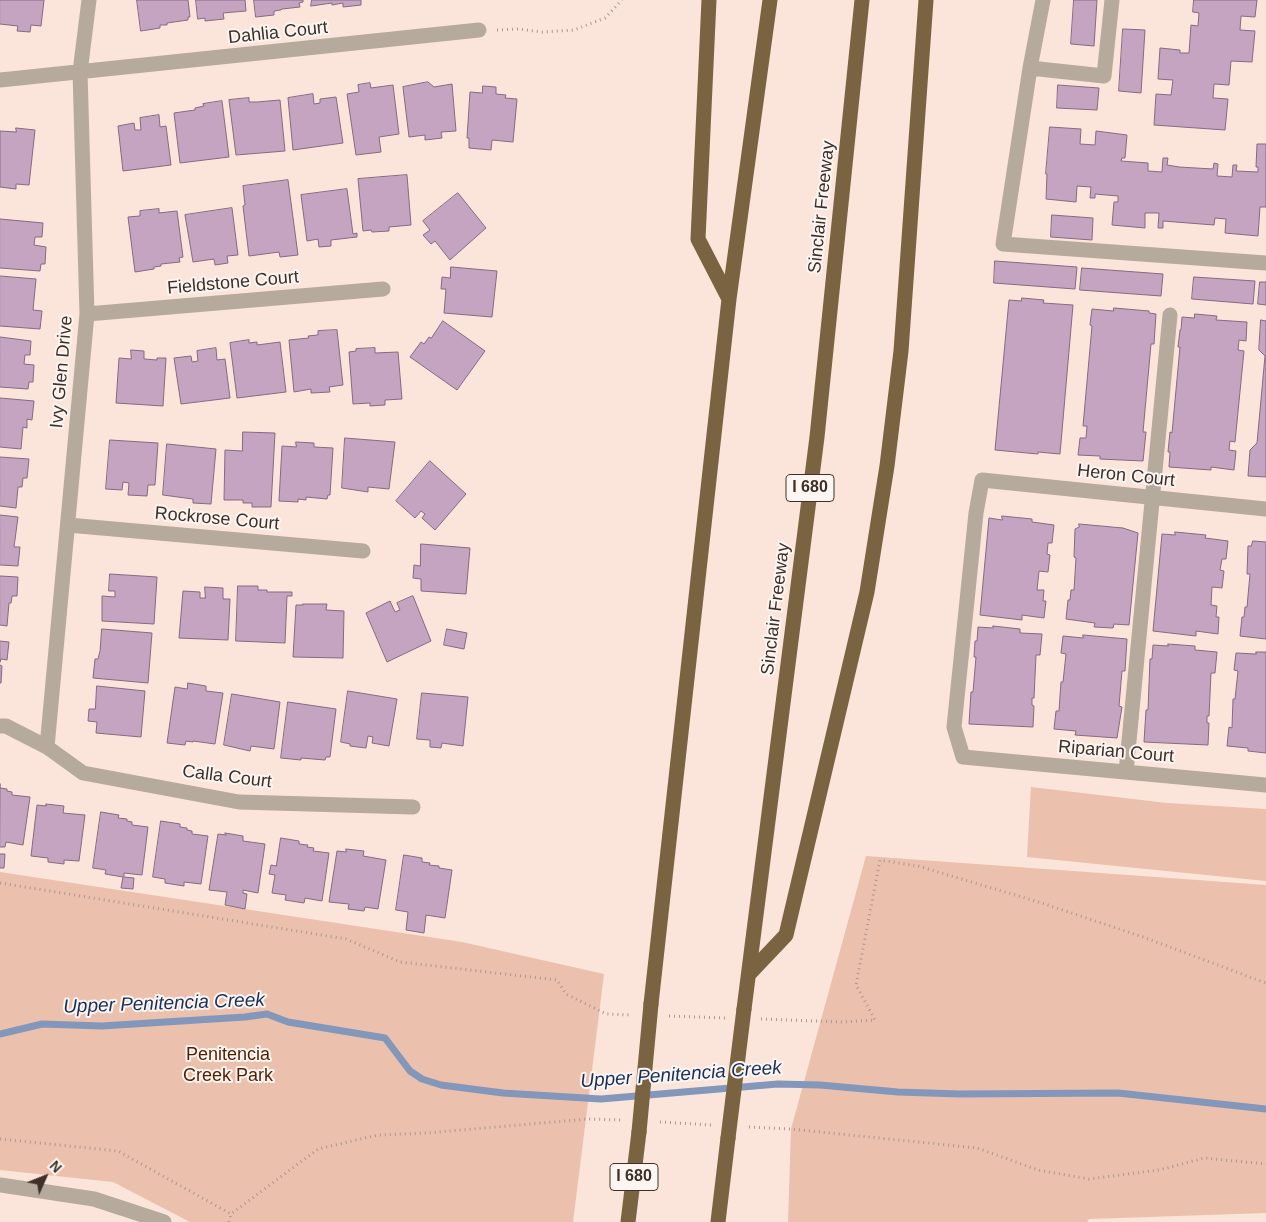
<!DOCTYPE html>
<style>
body{margin:0}
#map{position:relative;width:1266px;height:1222px;overflow:hidden;background:#fbe4d9;font-family:Arial,sans-serif}
canvas{display:block}
.north{position:absolute;left:20px;top:1152px;width:50px;height:50px;-webkit-text-stroke:4px #fcf5f1;paint-order:stroke;rotate:46deg;font-size:14px;font-weight:700;line-height:20px;text-align:center;color:#3e3029}
.north::after{content:'';display:block;margin:auto;width:18px;height:22px;background:#3e3029;clip-path:polygon(50% 0,100% 100%,50% 72%,0 100%)}
</style>
<div id="map">
<canvas width="1266" height="1222"></canvas>
<div class="north">N</div>
</div>
<script>
const ctx = document.querySelector('canvas').getContext('2d');
ctx.lineJoin = 'round';
function paint(path, color) { ctx.fillStyle = color; ctx.fill(path, 'evenodd'); }
function trace(path, color, width, dash) { ctx.strokeStyle = color; ctx.lineWidth = width; ctx.lineCap = dash ? 'butt' : 'round'; ctx.setLineDash(dash || []); ctx.stroke(path); }
function label(font, color, halo, rows, align = 'center') {
  ctx.font = font + ' Arial,sans-serif'; ctx.lineWidth = 4; ctx.setLineDash([]); ctx.textBaseline = 'middle'; ctx.strokeStyle = halo; ctx.fillStyle = color; for (const [text, x, y, turn = 0] of rows) {
    ctx.save(); ctx.translate(x, y); ctx.rotate((+turn || 0) * Math.PI / 180); ctx.textAlign = isNaN(turn) ? turn : align; if (halo) ctx.strokeText(text, 0, 0); ctx.fillText(text, 0, 0); ctx.restore();
  }
}
paint(new Path2D(`
 M1031 787 1167 803 1266 809V881L1027 857Z
 M866 856 1266 885V1213L1089 1219 1087 1222H788L791 1129Z
 M0 872 462 942 604 974 573 1222H190L113 1182 0 1170Z`), '#ebc0ad');
trace(new Path2D(`
 M0 1034 42 1024 102 1026 245 1017 267 1014 288 1022 385 1038 410 1071 422 1079 441 1085 503 1093 601 1099 778 1084 820 1085 898 1092 960 1094 1118 1093 1266 1109`), '#8397ba', 7);
const building = new Path2D(`
 M0 0H44L41 26 31 25 30 32 17 31 18 26 0 24Z
 M137 0H188L190 17H188V20L167 23V25H160V28L141 31Z
 M196 0H245L246 11 223 13 224 19 205 21V18L198 19Z
 M254 0H303V2L299 3 300 7 282 9 281 10 274 11V15L256 17Z
 M312 0H361V5L343 7V3L332 5V3L311 6Z
 M1074 0H1097L1094 46 1071 44Z
 M1194 0H1257L1255 17 1241 16 1240 30 1255 31 1252 62 1231 61 1229 85 1214 84 1213 98 1228 99 1225 130 1154 125 1156 94 1171 95 1173 80 1158 79 1160 48 1180 50V53H1189L1191 25 1198 26 1199 13 1193 12Z
 M1123 29 1145 30 1141 93 1119 91Z
 M428 82 434 87 452 84 456 131 441 132 442 138 425 140V135L409 137 403 87Z
 M370 83 371 88 393 85 399 134 379 137 381 152 356 155 347 94 359 92 358 85Z
 M1058 85 1099 88 1097 110 1057 108Z
 M483 86 496 87V94L506 95 505 98 517 99 513 142 492 140 491 150 469 148V138H467L470 92 482 93Z
 M313 94 314 104 320 103V99L336 97 343 143 293 150 288 98Z
 M249 98V102H257L280 100 285 151 236 155 229 100Z
 M222 101 229 157 180 163 174 113 195 110V108L204 106 203 104Z
 M159 115 160 127 166 126 171 165 123 171 118 126 134 123 135 130H141L140 118Z
 M1050 127 1081 129 1080 144 1095 145 1096 131 1127 135 1125 158H1122L1121 161 1148 163V171L1162 172 1163 158H1168L1167 165 1179 167 1213 169 1214 163 1218 164 1217 176 1232 177 1233 165H1237L1236 171 1258 172V167H1256L1257 144H1266V207H1260L1258 236 1225 233 1226 219 1215 218 1214 225 1163 221V228H1158L1159 213H1145V228L1112 225 1114 202H1118V196L1095 194V198H1090L1091 187 1077 186 1076 202 1046 199 1047 174H1046Z
 M16 128 35 130 29 185 16 184V189L0 187V131L16 132Z
 M407 175 411 225 389 227V231L372 232 371 230 363 231 358 179Z
 M288 180 298 255 280 257 279 252 249 256 243 206 245 205 243 186Z
 M347 189 353 234 357 233V237L331 240V246L319 247 318 239 307 241 301 195Z
 M458 193 486 228 450 260 435 241 431 244 423 235 430 230 423 221Z
 M232 208 238 255 227 256 228 263 215 265 214 259 193 262 185 215Z
 M159 209V213L177 211 183 257 179 258 180 262 161 264V266L154 267V269L135 272 128 217 140 216V211Z
 M1052 215 1093 218 1092 240 1051 237Z
 M0 219 43 223 42 237H35L34 245 46 247 45 264H41L40 271 0 268Z
 M995 261 1077 267 1075 289 994 283Z
 M451 267 497 271 492 317 444 313 446 289H441L442 277 450 278Z
 M1082 268 1163 274 1161 296 1080 290Z
 M0 276 36 279 33 310 42 311 40 329 0 326Z
 M1194 277 1255 281 1253 304 1192 299Z
 M1260 282H1266V305L1258 304Z
 M1022 298 1044 300 1043 303 1073 305 1060 454 1038 452V454L995 450 1009 300 1021 301Z
 M1114 308 1149 311V313L1156 314 1154 344H1151L1143 432H1146L1143 461 1100 459V456L1078 455 1080 438H1086L1087 426H1083L1092 326 1090 325 1092 309 1113 311Z
 M1195 314 1217 316 1216 320 1247 322 1246 341 1239 340 1238 350 1244 351 1235 442 1230 441 1229 450 1236 451 1234 470 1211 467V470L1169 467 1170 452H1168L1170 432 1172 433 1180 347H1178L1180 330H1181L1182 317 1194 318Z
 M1261 320 1266 321V477L1248 476 1250 450 1257 443 1265 356 1259 350Z
 M443 321 485 351 457 390 410 357 421 342 424 344 429 337 431 338Z
 M337 330 343 385 329 387 330 392 311 393V389L294 392 289 340 309 338 308 336 318 335V331Z
 M0 337 31 341 30 355H25L24 364 34 365 33 382H29L28 389 0 387Z
 M249 340V343L257 342V345L280 342 286 392 237 398 230 343Z
 M216 348 217 360 225 359 230 398 181 404 174 358 191 356 192 362 198 361 197 351Z
 M375 348V353L398 352 402 399 385 400V405L370 406V403L353 404 349 352 356 351V349Z
 M131 350 144 351V359L157 360V358H166L163 406 116 403 119 358 131 359Z
 M0 398 34 401 32 420 27 419V428L23 427 21 449 0 447Z
 M243 432 275 433 271 507H252V503H243V500H224L225 450 242 451Z
 M345 438 395 442 389 489 368 487V492L342 488Z
 M110 440 158 443 155 485H148L147 496 128 495 129 483 123 482 122 490 106 489Z
 M296 442 314 443V447L333 448 330 495H328L327 499 306 497V500L298 499V502L279 501 282 446 296 447Z
 M167 444 216 449 211 504 193 503V499L163 495Z
 M0 457 29 459 27 478H23L22 487H18L16 508 0 506Z
 M430 461 466 494 435 530 422 518 425 514 421 511 415 518 396 501Z
 M0 515 18 517 14 547H20L18 566 0 565Z
 M1002 516 1032 519V522L1054 525 1052 543H1048L1047 554 1050 555 1048 572 1039 571 1037 590H1044L1043 601H1046L1044 618 1022 615V620L980 615 989 518 1002 520Z
 M1079 524 1123 528 1138 533 1129 625 1114 624 1113 628 1094 627 1095 623 1066 619 1068 600H1070L1071 590H1074L1076 558 1074 557 1075 529 1079 527Z
 M1175 532 1206 535 1205 538 1228 541 1226 559H1222L1220 570 1224 571 1222 588 1212 587 1211 605 1217 606 1216 617H1219L1218 634 1196 631V636L1153 631 1162 534 1175 535Z
 M1253 541 1266 542V639L1240 636 1242 617H1244L1245 607H1247L1250 574H1247L1248 546H1251Z
 M421 544 470 548 466 594 421 591V579L413 578 414 565 420 566Z
 M110 574 157 577 154 624 102 621V596L115 597V591H109Z
 M0 576 18 577 17 596H12L11 603H9L7 626 0 625Z
 M238 586H258V590H267V592H292V596H287L285 643 236 641Z
 M205 587 223 588V599H230L228 640 179 638 183 591 200 592V598H205Z
 M413 596 431 641 387 662 366 613 390 601 395 612 400 610 397 603Z
 M303 604H327L326 610 344 611 343 658 293 657 296 605H303Z
 M993 626 1020 629V633L1042 634 1040 655H1036L1034 698H1032V705L1034 706 1033 727 969 724 971 692H973L976 657H974L975 641H977L978 627 993 628Z
 M102 629 152 633 148 683 93 678 95 659H98L100 651Z
 M447 629 467 633 464 649 444 645Z
 M1083 635 1127 639 1125 671H1122L1119 706 1122 707 1117 738 1075 735 1076 731 1054 729 1056 711H1059L1061 682H1063L1066 654 1061 653 1063 636 1083 638Z
 M0 641 9 642 7 660 1 659 0 662Z
 M1168 644 1195 646V650L1217 652 1215 673H1211L1209 716H1207V723H1209L1208 745 1144 742 1146 710H1148L1150 659H1152L1153 645 1168 646Z
 M1256 652H1266V753L1248 751V748L1227 746 1229 727 1232 728 1233 699H1235L1238 671 1234 670 1236 653 1256 654Z
 M0 665 2 666 1 683H0Z
 M188 683 206 686V691L223 693 215 744 193 741V742L186 741 185 745 167 743 175 687 187 689Z
 M97 686 145 691 141 737 96 733 97 722 88 721 89 709H95Z
 M348 691 397 699 389 746 372 743 373 737 368 736 366 748 350 746V744L341 742Z
 M422 693 468 697 463 746 442 743 441 748 430 747V740L417 739Z
 M232 694 280 702 274 749 251 746 250 751 224 745Z
 M288 702 336 709 330 757H326L325 760 301 758V760L281 758Z
 M0 784V788L7 789V791L12 792V795L30 797 23 845 6 842 5 847H0Z
 M46 804 64 806 63 813 85 815 79 861 64 860V864L48 862V858L31 856 37 805 46 806Z
 M101 812 119 815 118 818 127 819V821L132 822V825L148 827 142 875 124 873V877L134 878 133 889 121 888 123 877 105 874 106 870 93 868Z
 M161 821 180 824V827L187 828V830L192 831V834L208 836 201 884 184 882V886L165 883V879L153 877Z
 M225 833 243 836V841L265 844 258 893 243 890V893L247 894 245 909 225 905 227 892 209 890 218 834 226 835Z
 M281 838 299 841V844L308 845 307 847 314 848 313 851 329 853 322 901 305 898 304 903 285 900 286 895 272 893 275 875 269 874 271 865 276 866Z
 M346 849 364 851 363 856 386 860 378 909 365 907 364 911 348 909 349 904 329 902 337 851 346 852Z
 M0 854H5L4 868H0Z
 M404 855 422 858V862L430 863 429 865 439 866V868L452 870 445 918 426 915 424 933 406 930 408 912 396 910Z`);
paint(building, '#c5a4c2');
trace(building, '#846a82', 1);
trace(new Path2D(`
 M497 30 519 29 542 32 574 30 605 18 622 0
 M0 883 346 939 400 962 557 980 566 994 606 1014 632 1015
 M669 1016 725 1018
 M761 1019 842 1022 875 1020 856 985 880 860 918 866 1045 904 1143 937 1266 983
 M660 1122 711 1125
 M749 1127 791 1129 977 1148 1038 1170 1089 1179 1159 1170 1204 1158 1266 1164
 M0 1139 118 1151 231 1214 318 1149 378 1135 427 1133 588 1119 621 1120
 M229 1222 231 1214`), '#ac988f', 3, [1, 4]);
trace(new Path2D(`
 M1043 0 1030 68 1003 244 1266 263
 M1030 68 1104 76 1112 0
 M0 80 479 30
 M87 314 383 289
 M1266 509 982 480 976 513 954 727 963 757 1266 785
 M68 525 363 551
 M0 726H6L47 747 83 773 239 802 413 807
 M47 747 87 314 80 72 89 0
 M1126 772 1170 315
 M0 1185 94 1199 164 1222`), '#b5aa9b', 15);
trace(new Path2D(`
 M709 0 698 239 729 299
 M749 974 786 935 867 592 887 466 901 351 926 0
 M651 1004 729 299 770 0
 M744 1009 817 437 862 0
 M628 1222 639 1132
 M718 1222 728 1138`), '#796341', 15);
trace(new Path2D(`
 M639 1132 651 1004
 M728 1138 744 1009`), '#796341', 15);
for (const [x, y, w] of [
 [810,488,48],
 [634,1177,48]
]) { const box = new Path2D(); box.roundRect(x - w / 2, y - 13.5, w, 27, 4); ctx.fillStyle = '#fcf5f1'; ctx.fill(box); trace(box, '#3e3029', 1); }
label('bold 16px', '#3e3029', null, [
 ["I 680",810,488],
 ["I 680",634,1177]
]);
label('18px', '#3e3029', '#fcf5f1', [
 ["Dahlia Court",278,33,-6],
 ["Sinclair Freeway",822,207,-84],
 ["Fieldstone Court",233,283,-5],
 ["Ivy Glen Drive",62,372,-85],
 ["Heron Court",1126,476,6],
 ["Rockrose Court",217,519,5],
 ["Sinclair Freeway",776,609,-83],
 ["Riparian Court",1116,752,5],
 ["Calla Court",227,777,7]
]);
label('18px', '#511e00', '#fcf5f1', [
 ["Penitencia",228,1055],
 ["Creek Park",228,1076]
]);
label('italic 19px', '#172f5c', '#fcf5f1', [
 ["Upper Penitencia Creek",164,1004,-2],
 ["Upper Penitencia Creek",681,1075,-4]
]);
</script>
